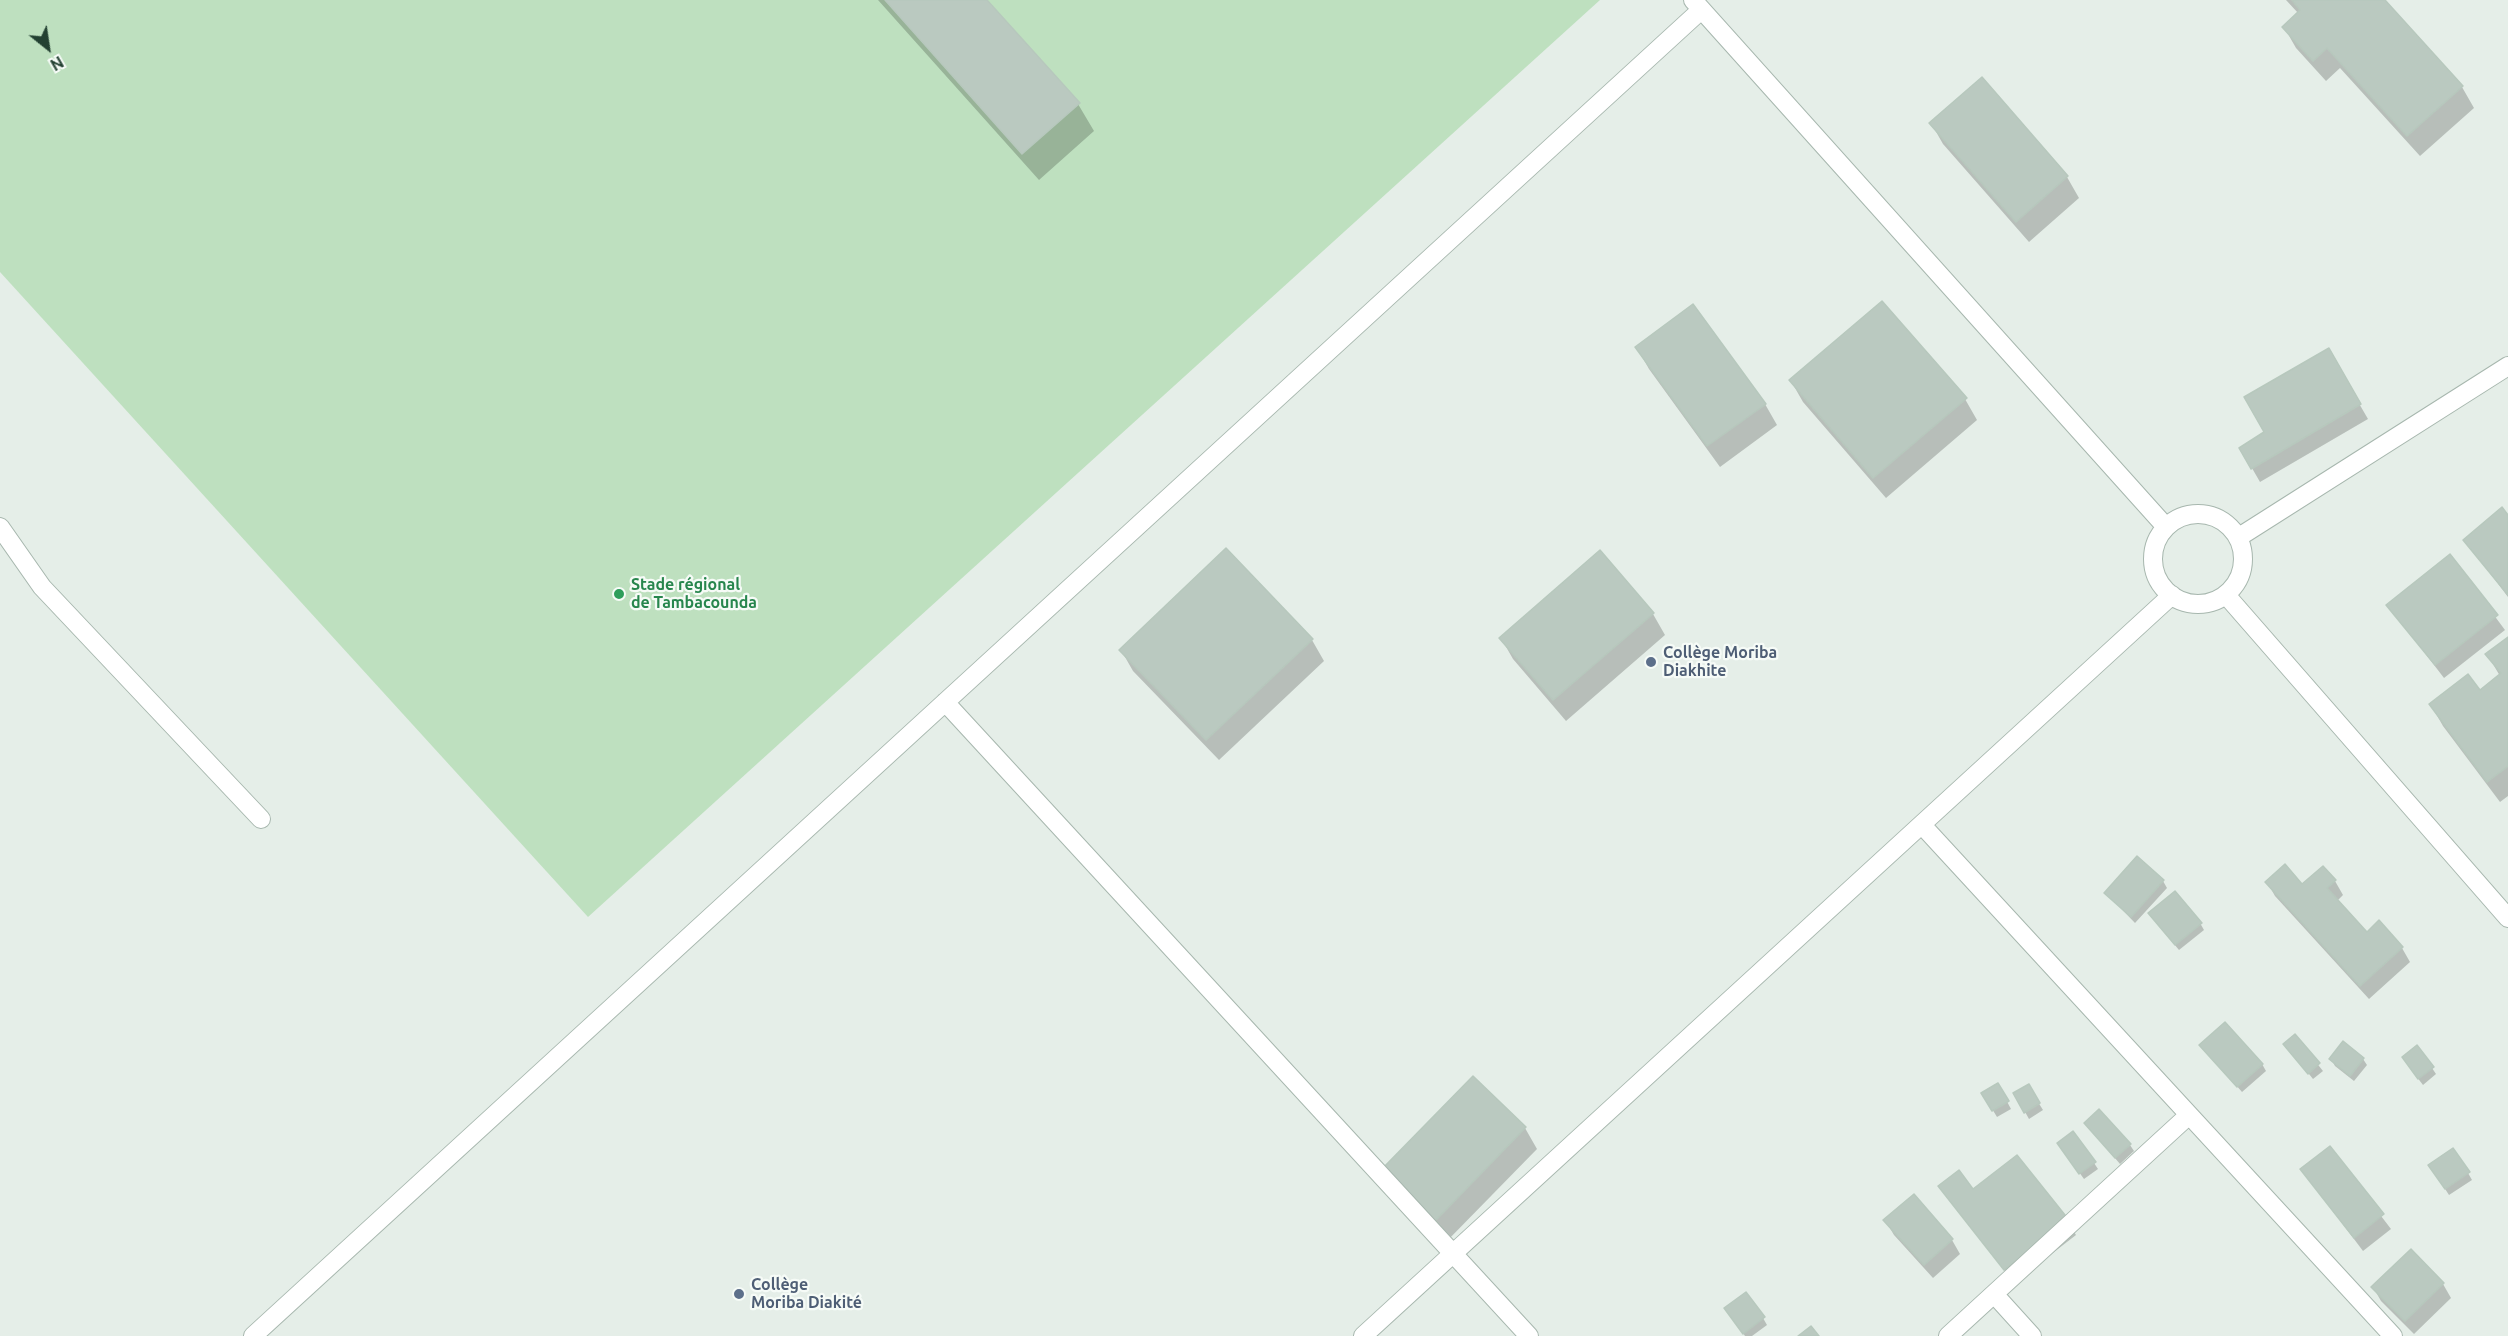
<!DOCTYPE html>
<meta charset="utf-8">
<style>
body{margin:0}
#map{position:relative;width:2508px;height:1336px;overflow:hidden;background:#e5eee8;font-family:Ubuntu,sans-serif}
canvas{display:block}
.north{position:absolute;left:18px;top:18px;width:60px;height:60px;-webkit-text-stroke:4px #f6fbf7;paint-order:stroke;rotate:150deg;font-size:16px;font-weight:700;line-height:24px;text-align:center;color:#234132}
.north::after{content:'';display:block;margin:auto;width:21px;height:27px;background:#234132;clip-path:polygon(50% 0,100% 100%,50% 72%,0 100%)}
</style>
<div id="map">
<canvas width="2508" height="1336"></canvas>
<div class="north">N</div>
</div>
<script>
const ctx = document.querySelector('canvas').getContext('2d');
ctx.lineJoin = 'round';
function paint(path, color) { ctx.fillStyle = color; ctx.fill(path, 'evenodd'); }
function trace(path, color, width, dash) { ctx.strokeStyle = color; ctx.lineWidth = width; ctx.lineCap = dash ? 'butt' : 'round'; ctx.setLineDash(dash || []); ctx.stroke(path); }
function label(font, color, halo, rows, align = 'center') {
  ctx.font = font + ' Ubuntu,sans-serif'; ctx.lineWidth = 4.5; ctx.setLineDash([]); ctx.textBaseline = 'middle'; ctx.strokeStyle = halo; ctx.fillStyle = color; for (const [text, x, y, turn = 0] of rows) {
    ctx.save(); ctx.translate(x, y); ctx.rotate((+turn || 0) * Math.PI / 180); ctx.textAlign = isNaN(turn) ? turn : align; if (halo) ctx.strokeText(text, 0, 0); ctx.fillText(text, 0, 0); ctx.restore();
  }
}
paint(new Path2D(`
 M0 0H1600L588 917 0 272Z`), '#bee0bf');
paint(new Path2D(`
 M878 0H985L1078 104 1094 131 1039 180Z
 M2286 0H2383L2462 87 2474 108 2420 156 2340 68 2326 81 2296 48 2284 27 2298 13Z
 M1981 79 2067 177 2079 198 2029 242 1943 144 1931 123Z
 M1637 348 1765 404 1777 425 1720 467 1649 369Z
 M2328 350 2368 419 2260 482 2241 449 2266 433Z
 M1791 381 1965 399 1977 420 1886 498 1803 402Z
 M2508 517V597L2465 540Z
 M2450 556 2505 630 2444 678 2388 605Z
 M1653 614 1665 635 1566 721 1513 659 1501 638Z
 M2508 638V796L2500 802 2443 726 2431 705 2480 692 2500 676 2487 654Z
 M1312 640 1324 661 1219 760 1133 671 1121 650Z
 M2163 881 2167 888 2135 923 2106 893Z
 M2335 881 2343 895 2337 901 2367 934 2402 948 2410 962 2369 999 2275 896 2267 882 2302 886Z
 M2154 920 2200 923 2204 930 2179 950Z
 M2295 1036 2323 1071 2313 1079 2285 1044Z
 M2201 1045 2262 1064 2266 1071 2242 1092Z
 M2331 1059H2363L2367 1065 2354 1081 2335 1066Z
 M2407 1064 2432 1068 2436 1074 2423 1085Z
 M1998 1085 2011 1109 1997 1117 1983 1094Z
 M2028 1086 2043 1110 2029 1119 2015 1094Z
 M2086 1124 2130 1145 2134 1151 2120 1164Z
 M1525 1128 1537 1149 1446 1242 1394 1193Z
 M2329 1148 2391 1229 2363 1251 2302 1170Z
 M2063 1150 2094 1163 2098 1169 2084 1179Z
 M2434 1172 2468 1173 2472 1180 2449 1195Z
 M1940 1186 1973 1191 2067 1221 2076 1235 2014 1283Z
 M1913 1196 1952 1240 1960 1254 1933 1278 1894 1235 1885 1220Z
 M2443 1284 2451 1298 2414 1334 2381 1301 2373 1287Z
 M1730 1315 1763 1318 1767 1325 1752 1336H1745Z`), '#0003');
const building = new Path2D(`
 M885 0H987L1080 103 1022 154Z
 M2292 0H2385L2463 86 2407 136 2327 48 2313 61 2282 27 2300 10Z
 M1982 77 2068 176 2016 222 1929 123Z
 M1882 301 1967 398 1873 478 1789 380Z
 M1693 304 1766 404 1707 446 1635 347Z
 M2329 348 2361 404 2251 469 2239 448 2264 432 2244 397Z
 M2502 507 2508 515V595L2463 540Z
 M1226 548 1313 639 1206 740 1119 650Z
 M1600 550 1654 613 1553 700 1499 638Z
 M2450 554 2498 615 2435 665 2386 605Z
 M2508 637V766L2487 782 2429 704 2468 674 2480 690 2501 673 2485 654Z
 M2137 856 2164 880 2131 917 2104 893Z
 M2285 864 2302 884 2323 866 2336 880 2327 888 2367 932 2379 920 2403 947 2360 986 2265 882Z
 M2175 891 2202 923 2175 945 2148 913Z
 M2225 1022 2263 1064 2237 1087 2199 1045Z
 M2295 1034 2320 1063 2308 1074 2283 1044Z
 M2343 1041 2364 1058 2350 1076 2329 1059Z
 M2417 1045 2434 1067 2418 1079 2402 1057Z
 M1473 1076 1526 1127 1434 1222 1380 1171Z
 M1998 1083 2009 1101 1992 1111 1981 1093Z
 M2029 1084 2040 1103 2024 1113 2013 1093Z
 M2099 1109 2131 1144 2115 1158 2084 1123Z
 M2073 1131 2096 1162 2079 1174 2057 1143Z
 M2330 1146 2384 1214 2354 1238 2300 1169Z
 M2453 1148 2470 1172 2445 1189 2428 1165Z
 M2017 1155 2069 1220 2004 1270 1938 1186 1959 1170 1973 1189Z
 M1914 1194 1953 1239 1924 1265 1883 1220Z
 M2411 1249 2444 1283 2405 1321 2371 1287Z
 M1746 1292 1765 1317 1743 1334 1724 1308Z
 M1811 1326 1819 1336H1798Z`);
paint(building, '#bac9c0');
trace(building, '#b7c8bd', 1.5);
const service = new Path2D(`
 M0 527 42 587 261 819`);
const minor = new Path2D(`
 M1693 0 2166 527
 M2153 559a45 45 0 1 1 90 0a45 45 0 1 1-90 0Z
 M2239 537 2508 366
 M2226 595 2508 918
 M945 702 1529 1336
 M1922 825 2393 1336
 M1994 1294 2032 1336
 M253 1336 1701 10
 M1363 1336 2172 595
 M1948 1336 2189 1115`);
trace(service, '#a7b7ae', 20);
trace(minor, '#a7b7ae', 20);
trace(service, '#fff', 18);
trace(minor, '#fff', 18);
for (const [x, y, r, color] of [
 [619,594,6,"#2e9e5b"],
 [1651,662,6,"#5c6f8a"],
 [739,1294,6,"#5c6f8a"]
]) { const dot = new Path2D(); dot.arc(x, y, r, 0, 2 * Math.PI); ctx.fillStyle = color; ctx.fill(dot); trace(dot, '#f6fbf7', 2); }
label('bold 16px', '#27864d', '#f6fbf7', [
 ["Stade régional",631,585],
 ["de Tambacounda",631,603]
], 'left');
label('bold 16px', '#4e5e75', '#f6fbf7', [
 ["Collège Moriba",1663,653],
 ["Diakhite",1663,671],
 ["Collège",751,1285],
 ["Moriba Diakité",751,1303]
], 'left');
</script>
